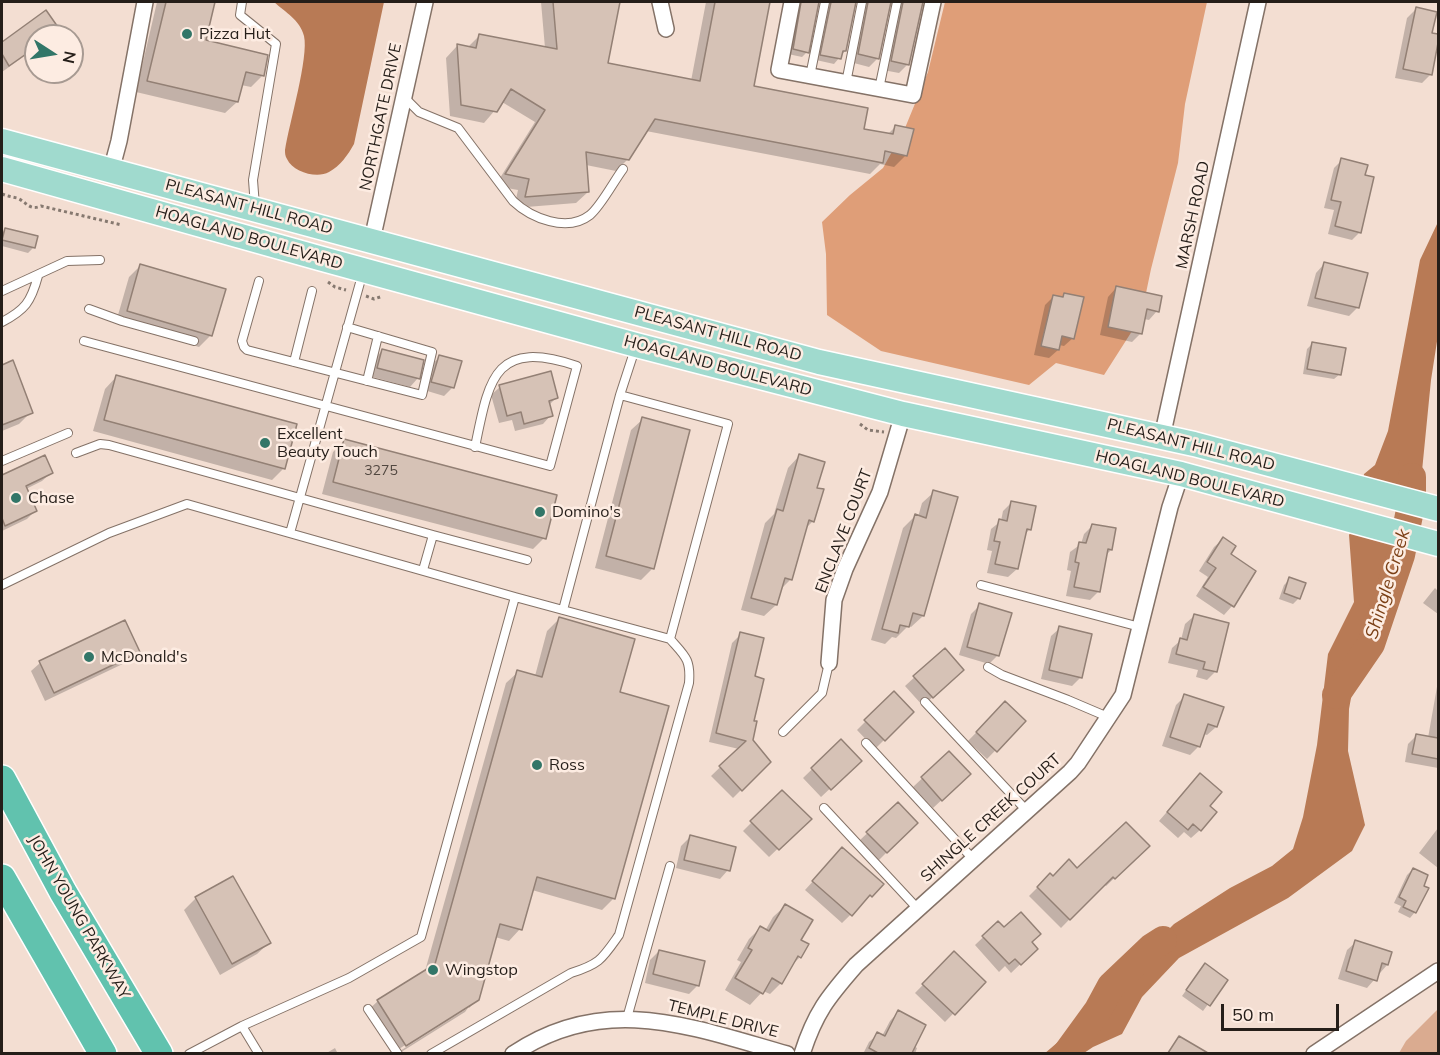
<!DOCTYPE html>
<style>
body{margin:0}
#map{position:relative;width:1440px;height:1055px;overflow:hidden;background:#f3ded2;font-family:Mulish,sans-serif}
canvas{display:block}
.frame{position:absolute;inset:0;border:3px solid #251e19;pointer-events:none}
.north{position:absolute;left:24px;top:24px;width:60px;height:60px;box-sizing:border-box;background:#fdece2;border:2px solid #a79a92;border-radius:50%;rotate:102deg;font-size:16px;font-weight:700;line-height:24px;text-align:center;color:#251e19}
.north::after{content:'';display:block;margin:auto;width:21px;height:27px;background:#327668;clip-path:polygon(50% 0,100% 100%,50% 72%,0 100%)}
.scale{position:absolute;left:1221px;top:1004px;width:118px;height:27px;box-sizing:border-box;border:3px solid #251e19;border-top:0;padding-left:8px;font-size:18px;line-height:21px;white-space:nowrap;color:#251e19;-webkit-text-stroke:4px #fdece2;paint-order:stroke}
</style>
<div id="map">
<canvas width="1440" height="1055"></canvas>
<div class="frame"></div>
<div class="north">N</div>
<div class="scale">50 m</div>
</div>
<script>
const ctx = document.querySelector('canvas').getContext('2d');
ctx.lineJoin = 'round';
function paint(path, color) { ctx.fillStyle = color; ctx.fill(path, 'evenodd'); }
function trace(path, color, width, dash) { ctx.strokeStyle = color; ctx.lineWidth = width; ctx.lineCap = dash ? 'butt' : 'round'; ctx.setLineDash(dash || []); ctx.stroke(path); }
function label(font, color, halo, rows, align = 'center') {
  ctx.font = font + ' Mulish,sans-serif'; ctx.lineWidth = 5; ctx.setLineDash([]); ctx.textBaseline = 'middle'; ctx.strokeStyle = halo; ctx.fillStyle = color; for (const [text, x, y, turn = 0] of rows) {
    ctx.save(); ctx.translate(x, y); ctx.rotate((+turn || 0) * Math.PI / 180); ctx.textAlign = isNaN(turn) ? turn : align; if (halo) ctx.strokeText(text, 0, 0); ctx.fillText(text, 0, 0); ctx.restore();
  }
}
paint(new Path2D(`
 M1438 1009V1053H1399L1406 1041Z`), '#daab90');
paint(new Path2D(`
 M945 2H1207L1185 104 1178 163 1151 269 1141 317 1104 375 1056 363 1029 385 881 351 827 315 826 254 822 222 850 195 883 168 905 128 928 72Z`), '#df9e78');
paint(new Path2D(`
 M274 2H384L354 144C348 155 340 166 329 172 317 179 293 172 287 159 285 156 285 153 285 150 289 124 309 57 304 36 300 20 285 12 274 2Z
 M1438 222V335L1431 380 1422 471 1416 495 1363 480 1364 474 1375 465 1388 431 1420 260Z
 M1352 529 1402 542 1375 601 1357 665 1349 709 1348 751 1365 825 1352 851 1288 898 1179 958 1142 997 1122 1034 1093 1047 1084 1053 1044 1054 1100 1006 1136 962 1174 924 1230 888 1272 866 1293 849 1303 817 1317 745 1328 654 1354 602 1349 535Z`), '#b87a55');
paint(new Path2D(`
 M157 2H214L204 41 263 75 251 87 241 85 237 102 225 113 136 92Z
 M541 2H618L606 64 691 81 706 2H768L752 87 862 130 887 135 896 126 906 155 894 167 880 164 870 174 646 131 628 159 616 171 586 165 588 192 576 203 514 208 518 190 495 186 535 122 502 102 484 123 450 116 446 58 457 46 467 48 479 36 545 48Z
 M798 2H817L807 52 802 57 788 54Z
 M821 2H854L845 51 834 64 816 60Z
 M866 2H922L908 64 899 73 883 70 895 13 889 3 878 58 869 67 850 62 859 9Z
 M1416 9 1430 34 1438 36 1431 74 1422 83 1395 78 1407 18Z
 M46 12 58 29 52 36H36V48L2 72V43Z
 M1342 160 1360 232 1352 240 1328 234 1334 210 1324 208 1334 168Z
 M6 229 33 248 28 253 2 246V233Z
 M1324 264 1358 307 1349 316 1307 306 1316 273Z
 M141 265 211 335 199 347 116 322 129 277Z
 M1116 288 1157 311 1149 320 1144 319 1141 333 1132 342 1100 335 1108 297Z
 M1065 294 1073 338 1064 346 1059 345 1058 350 1049 358 1034 355 1045 305 1054 296 1061 298Z
 M1312 344 1340 374 1334 379 1303 374 1307 349Z
 M382 351 418 378 410 387 369 376 374 359Z
 M440 357 453 387 444 396 424 390 431 365Z
 M12 362 31 412 19 424 2 431V366Z
 M116 377 284 468 272 480 93 431 105 389Z
 M500 387 556 398 549 405 551 415 543 424 515 431 512 420 499 423 491 395Z
 M643 419 653 568 641 580 595 568 631 430Z
 M345 440 544 538 533 549 322 494 333 452Z
 M799 456 816 489 813 521 806 528 791 579 779 591 776 605 764 616 741 610 765 523 774 514 788 468Z
 M44 457 51 473 42 481 26 489 35 511 27 519 2 531V476Z
 M934 492 923 616 911 627 908 626 896 638 892 637 885 644 871 640 903 528 915 516 918 517 922 503Z
 M1012 502 1030 529 1024 535 1017 569 1008 577 987 573 992 551 987 550 991 529 1001 521 1003 511Z
 M1093 525 1111 550 1105 556 1098 592 1090 600 1066 596 1071 571 1067 570 1070 552 1081 544 1084 534Z
 M1223 539 1229 555 1232 606 1224 615 1196 596 1208 577 1199 571 1214 547Z
 M1290 579 1299 598 1293 604 1279 599 1284 585Z
 M1435 588 1438 591V614L1423 603Z
 M980 605 998 655 989 664 959 655 971 614Z
 M1194 616 1215 672 1207 680 1196 677 1198 670 1168 663 1172 648 1181 640 1185 624Z
 M559 619 618 693 614 898 602 910 532 890 520 929 509 941 495 937 478 999 469 1008V1004L399 1049 400 1051 468 1008 465 1012 398 1054H392L366 1012 378 1001 425 971 506 683 518 672 535 676 547 631Z
 M1060 628 1081 677 1072 686 1041 679 1051 636Z
 M741 634 752 722 751 741 769 762 733 798 711 776 739 749 709 742 732 643Z
 M944 650 953 678 923 706 905 686Z
 M138 652 129 661 45 701 31 671 40 663Z
 M1438 681V768L1405 762 1408 744 1416 736 1428 738Z
 M894 693 912 712 875 749 857 730Z
 M1185 696 1216 727 1207 735 1203 734 1199 746 1190 755 1162 746 1176 705Z
 M1005 703 1024 721 987 759 968 741Z
 M841 741 851 769 821 797 803 778Z
 M949 753 960 783 933 808 913 787Z
 M1192 783 1208 807 1200 830 1191 838 1184 832 1178 838 1159 821Z
 M782 792 809 819 769 857 743 831Z
 M898 804 916 823 878 861 859 841Z
 M1438 828V868L1419 853Z
 M690 837 728 870 720 879 676 868 681 846Z
 M1148 846 1106 886 1104 884 1061 928 1029 896 1050 875 1053 878Z
 M834 858 882 884 842 923 805 890Z
 M1413 869 1415 912 1410 918 1398 912 1401 906 1394 903 1407 875Z
 M232 878 269 943 257 954 220 975 184 910 196 898Z
 M785 906 799 940 800 957 791 966 781 983 770 994 763 991 750 1005 725 990 741 962 737 960 749 939 760 928 765 931 773 917Z
 M998 923 1004 929 1030 943 1036 949 1011 973 1005 966 999 972 975 945Z
 M1356 942 1387 965 1367 988 1338 979 1347 950Z
 M659 951 698 985 689 994 645 983 650 960Z
 M954 953 984 982 945 1022 915 993Z
 M1200 971 1226 980 1203 1011 1182 996Z
 M898 1012 914 1046 917 1048 915 1054H863L869 1042 878 1034 882 1036 890 1021Z
 M1179 1038 1205 1054H1166Z
 M335 1048 338 1054H325Z`), '#0003');
trace(new Path2D(`
 M1336 695 1371 644 1401 555 1412 500V477
 M1066 1054 1098 1010 1111 986 1152 947 1163 940`), '#b87a55', 28);
const building = new Path2D(`
 M166 2H215L206 40 268 55 264 76 246 72 238 102 147 81Z
 M553 2H620L608 63 700 81 715 2H770L754 86 868 108 864 129 893 134 895 125 914 129 907 156 885 151 883 163 655 119 629 160 586 152 589 192 525 197 529 179 505 174 545 110 511 89 497 112 461 105 457 44 476 48 479 34 557 49Z
 M801 2H819L809 53 793 49Z
 M831 2H856L846 51H843L841 59 820 55Z
 M868 2H891L879 59 858 54Z
 M903 2H923L909 65 891 61Z
 M1416 7 1437 12 1432 33 1438 34V43L1432 75 1403 69Z
 M46 10 60 30 51 36H36V47L9 66 2 54V42Z
 M1341 158 1368 165 1365 175 1374 177 1361 233 1335 226 1341 202 1331 200Z
 M5 228 38 236 35 248 2 240Z
 M1324 262 1368 273 1359 308 1315 298Z
 M140 264 226 289 212 336 127 311Z
 M1116 286 1162 296 1159 312 1147 309 1142 334 1108 327Z
 M1064 293 1084 297 1074 339 1062 336 1059 350 1041 346 1053 295 1063 297Z
 M1312 342 1346 348 1341 375 1307 369Z
 M382 349 424 360 420 379 377 368Z
 M439 355 462 361 454 388 431 382Z
 M13 360 33 413 2 425V365Z
 M551 371 558 398 549 401 553 416 524 424 521 412 507 416 499 385Z
 M116 375 297 424 285 469 104 420Z
 M642 417 690 430 654 569 606 556Z
 M344 439 557 495 546 539 333 482Z
 M799 454 825 462 817 488 824 489 814 522 809 520 792 580 785 578 777 605 751 598 777 509 783 511Z
 M45 455 53 473 26 486 37 511 5 526 2 518V475Z
 M933 490 958 497 924 616 913 613 909 627 900 625 898 633 882 629 915 514 926 518Z
 M1011 501 1036 506 1031 530 1027 529 1018 569 995 564 1000 542 994 541 999 519 1007 521Z
 M1092 524 1116 528 1112 550 1108 549 1100 592 1074 587 1079 563 1075 562 1079 542 1086 543Z
 M1223 537 1236 546 1231 554 1256 571 1234 607 1203 587 1216 568 1207 562Z
 M1289 577 1306 583 1300 599 1284 593Z
 M979 603 1012 613 999 656 967 647Z
 M1194 614 1229 623 1217 672 1203 669 1205 662 1176 654 1180 638 1187 640Z
 M559 617 635 639 620 692 669 706 615 899 537 877 522 930 500 924 479 1000 406 1046 377 1000 435 964 517 670 542 677Z
 M125 620 140 652 54 693 39 661Z
 M1059 626 1092 634 1082 678 1049 670Z
 M740 632 764 638 755 676 764 679 754 721H757L753 740 771 762 742 791 719 766 746 741 716 733Z
 M945 648 964 670 933 698 913 676Z
 M894 691 914 712 885 741 864 720Z
 M1184 694 1224 707 1217 727 1208 724 1200 747 1170 737Z
 M1005 701 1026 721 997 752 976 732Z
 M1416 734 1438 738V759L1412 754Z
 M841 739 862 761 831 790 811 768Z
 M949 751 971 774 942 801 921 777Z
 M1200 773 1222 792 1210 806 1217 812 1201 831 1193 824 1188 830 1167 812Z
 M782 790 812 819 779 850 750 821Z
 M898 802 918 823 887 853 866 832Z
 M1126 822 1150 846 1115 879 1113 877 1070 920 1037 887 1050 873 1053 876 1069 859 1077 868Z
 M690 835 736 847 730 871 684 860Z
 M842 847 884 884 872 897 870 895 852 916 812 881Z
 M1413 868 1428 875 1424 886 1429 888 1416 913 1403 907 1406 901 1399 897Z
 M233 876 271 943 232 964 195 897Z
 M785 904 813 920 801 940 809 944 801 958 798 956 782 984 772 978 763 994 735 978 752 950 748 948 760 926 769 931Z
 M1021 912 1041 934 1032 942 1038 949 1021 965 1015 959 1009 964 982 936 998 921 1004 927Z
 M1355 940 1392 952 1388 965 1382 963 1377 981 1346 971Z
 M659 950 705 961 699 986 653 974Z
 M954 951 986 982 955 1015 922 984Z
 M1205 963 1228 980 1210 1006 1186 990Z
 M898 1010 926 1025 912 1053H878L869 1048 877 1032 885 1036Z
 M1179 1036 1208 1053H1168Z`);
paint(building, '#d6c2b6');
trace(building, '#938075', 1.5);
const lane = new Path2D(`
 M242 2 240 15 276 44 253 180 255 206
 M810 76 825 2
 M846 83 862 2
 M879 89 897 2
 M404 97 419 112 458 128 513 201C531 218 567 233 590 215 601 206 614 181 623 169
 M259 281 242 341 244 347 247 350 422 395 432 352 347 327
 M2 291 67 261 100 260
 M89 309 122 321 194 341
 M2 322C25 310 31 302 38 276
 M84 341 550 466 577 366C494 338 489 379 475 447
 M294 362 312 291
 M367 381 378 336
 M76 453 100 444 109 445 433 535
 M2 461 68 433
 M290 533 363 272
 M423 570 433 535 527 560
 M2 585 109 533 187 504 515 597 421 937 349 978 242 1026 189 1054
 M981 585 1140 627
 M515 597 670 639 728 424 620 395
 M563 610 620 395 635 349
 M988 667 1002 675 1068 700 1108 717
 M925 702 1027 811
 M783 732 822 693 829 663
 M866 743 973 859
 M824 808 918 909
 M368 1009 398 1054
 M627 1018 670 866
 M242 1026 259 1054
 M431 1054 571 973C600 964 602 959 619 935L689 683C691 659 685 656 670 639`);
const street = new Path2D(`
 M660 2 666 29
 M792 2 779 70 913 95 933 2
 M111 171 119 141 145 2
 M372 240 425 2
 M1162 437 1258 2
 M829 663 834 600 845 569 880 492 903 414
 M513 1054C605 992 691 1027 787 1054
 M802 1054C815 1013 828 997 856 965L1070 772 1078 763 1123 695 1170 507 1181 474
 M1314 1054 1438 971`);
const primary = new Path2D(`
 M2 141 819 362 1194 444 1438 509
 M2 169 319 258 636 345 903 414 1181 474 1438 544`);
const highway = new Path2D(`
 M2 779 63 892 159 1054
 M2 878 103 1054`);
trace(lane, '#847267', 10);
trace(street, '#847267', 18);
trace(primary, '#fff', 27);
trace(highway, '#fff', 30);
trace(new Path2D(`
 M2 194C7 196 12 197 17 198 27 202 29 211 41 206L122 225
 M328 282 335 287 346 290
 M366 296 374 299 383 296
 M860 424 868 430 884 432`), '#867970', 3, [3, 3]);
trace(lane, '#fff', 8);
trace(street, '#fff', 15);
trace(primary, '#a0dace', 24);
trace(highway, '#61c2ae', 27);
for (const [x, y, r, color] of [
 [187,34,6,"#327668"],
 [265,443,6,"#327668"],
 [16,498,6,"#327668"],
 [540,512,6,"#327668"],
 [89,657,6,"#327668"],
 [537,765,6,"#327668"],
 [433,970,6,"#327668"]
]) { const dot = new Path2D(); dot.arc(x, y, r, 0, 2 * Math.PI); ctx.fillStyle = color; ctx.fill(dot); trace(dot, '#fdece2', 2); }
label('14px', '#514740', null, [
 ["3275",381,471]
]);
label('16px', '#251e19', '#fdece2', [
 ["Pizza Hut",199,34],
 ["Excellent",277,434],
 ["Beauty Touch",277,452],
 ["Chase",28,498],
 ["Domino's",552,512],
 ["McDonald's",101,657],
 ["Ross",549,765],
 ["Wingstop",445,970]
], 'left');
label('16px', '#251e19', '#fdece2', [
 ["NORTHGATE DRIVE",381,117,-78],
 ["PLEASANT HILL ROAD",249,207,15],
 ["MARSH ROAD",1193,215,-78],
 ["HOAGLAND BOULEVARD",249,238,16],
 ["PLEASANT HILL ROAD",718,334,15],
 ["HOAGLAND BOULEVARD",718,366,15],
 ["PLEASANT HILL ROAD",1191,445,14],
 ["HOAGLAND BOULEVARD",1190,479,14],
 ["ENCLAVE COURT",844,531,-69],
 ["SHINGLE CREEK COURT",991,818,-42],
 ["JOHN YOUNG PARKWAY",79,917,60],
 ["TEMPLE DRIVE",723,1019,14]
]);
label('italic 18px', '#7b3f15', '#fdece2', [
 ["Shingle Creek",1388,584,-73]
]);
</script>
